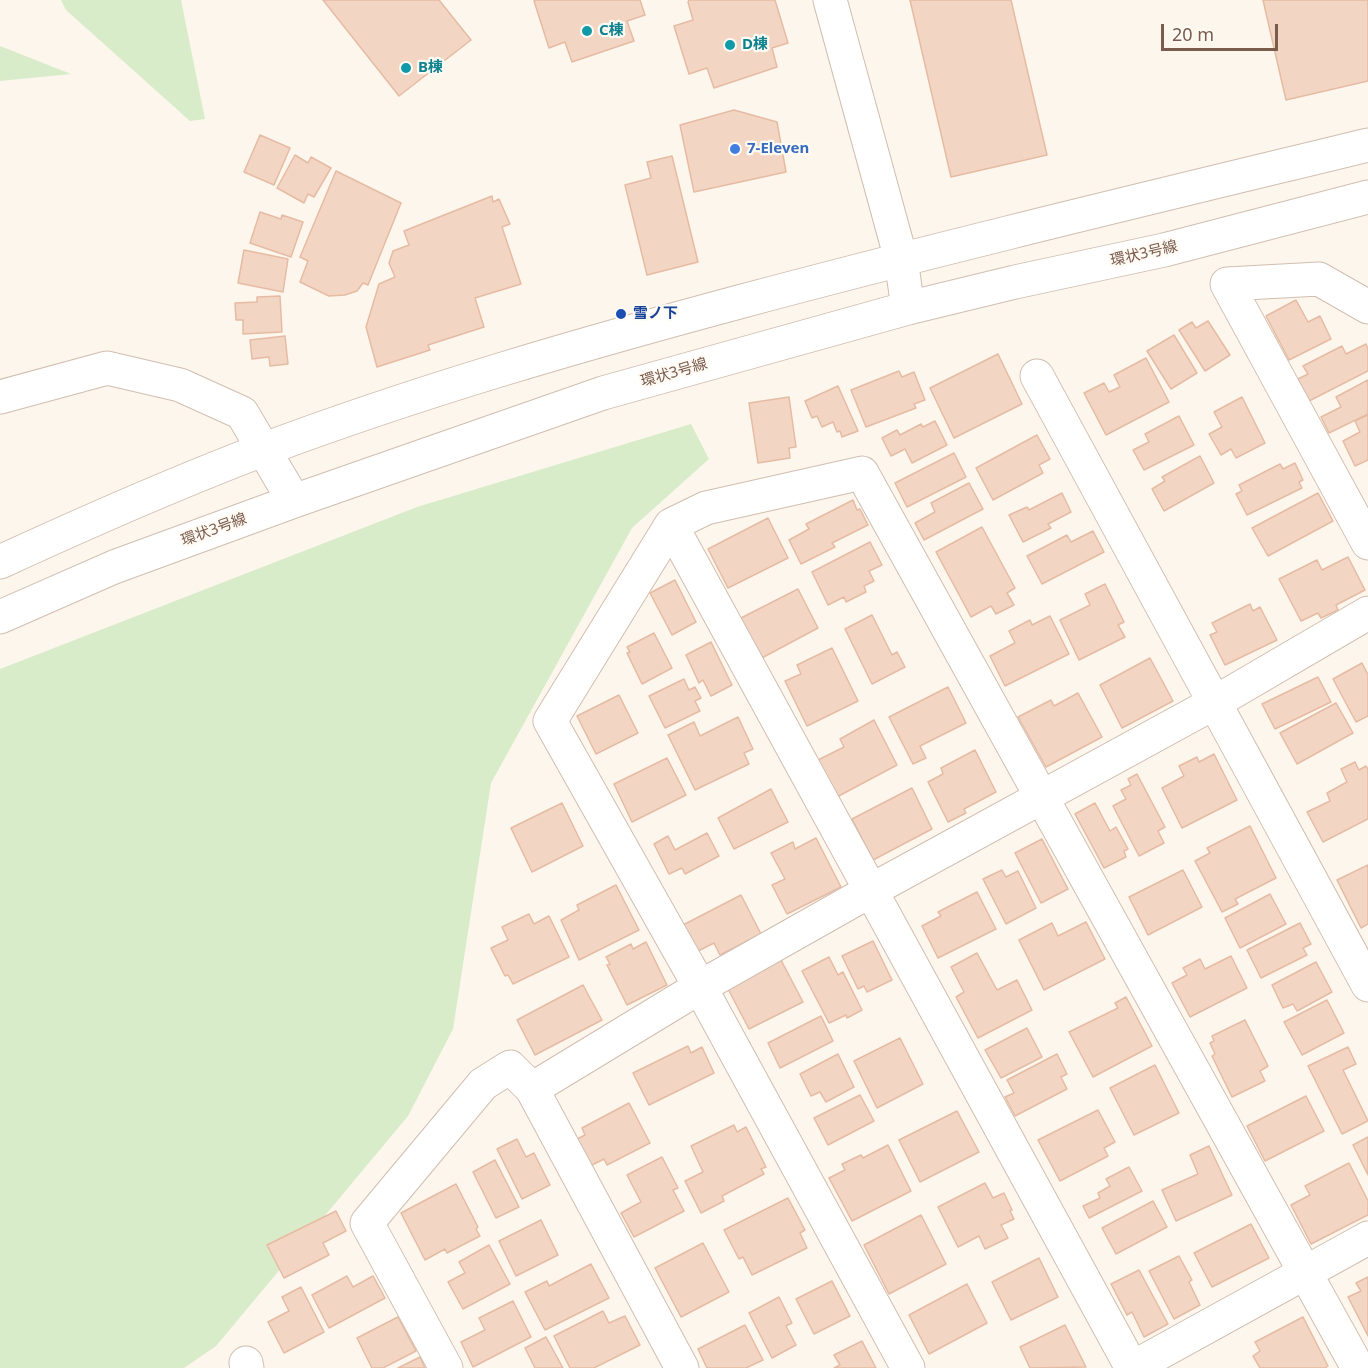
<!DOCTYPE html>
<meta charset="utf-8">
<style>
body{margin:0}
#map{position:relative;width:1368px;height:1368px;overflow:hidden;background:#fdf6ec;font-family:"Noto Sans",sans-serif}
canvas{display:block}
.scale{position:absolute;left:1161px;top:24px;width:117px;height:27px;box-sizing:border-box;border:3px solid #7a5c4d;border-top:0;padding-left:8px;font-size:18px;line-height:21px;white-space:nowrap;color:#7a5c4d;-webkit-text-stroke:4px #fffaf3;paint-order:stroke}
</style>
<div id="map">
<canvas width="1368" height="1368"></canvas>
<div class="scale">20 m</div>
</div>
<script>
const ctx = document.querySelector('canvas').getContext('2d');
ctx.lineJoin = 'round';
function paint(path, color) { ctx.fillStyle = color; ctx.fill(path, 'evenodd'); }
function trace(path, color, width, dash) { ctx.strokeStyle = color; ctx.lineWidth = width; ctx.lineCap = dash ? 'butt' : 'round'; ctx.setLineDash(dash || []); ctx.stroke(path); }
function label(font, color, halo, rows, align = 'center') {
  ctx.font = font + ' "Noto Sans","Noto Sans JP",sans-serif'; ctx.lineWidth = 4.5; ctx.setLineDash([]); ctx.textBaseline = 'middle'; ctx.strokeStyle = halo; ctx.fillStyle = color; for (const [text, x, y, turn = 0] of rows) {
    ctx.save(); ctx.translate(x, y); ctx.rotate((+turn || 0) * Math.PI / 180); ctx.textAlign = isNaN(turn) ? turn : align; if (halo) ctx.strokeText(text, 0, 0); ctx.fillText(text, 0, 0); ctx.restore();
  }
}
paint(new Path2D(`
 M61 0H181L205 119 190 121 66 10Z
 M0 46 71 74 0 81Z
 M691 424 709 459 632 528 491 783 453 1029 408 1116 216 1346 184 1368H0V669L417 507Z`), '#d8ecc9');
const building = new Path2D(`
 M323 0H439L471 40 399 96Z
 M536 0H640L645 15 627 21 634 41 572 62 565 42 549 48 534 1Z
 M689 0H775L788 43 772 48 777 67 714 88 707 68 689 74 674 26 693 20 688 2Z
 M910 0H1011L1047 155 951 177Z
 M1263 0H1368V81L1286 100Z
 M734 110 777 122 786 172 694 192 680 125Z
 M260 135 290 148 274 185 244 172Z
 M295 155 308 163 311 157 331 168 314 197 308 194 304 203 277 188Z
 M672 156 698 262 647 275 625 185 651 178 647 162Z
 M336 171 401 203 368 285 363 283 357 291 345 295 329 296 300 282 308 261 300 257Z
 M492 196 493 202 499 199 510 224 502 227 521 284 475 298 484 327 428 345 430 350 377 367 366 327 379 284 395 277 389 263 393 251 409 245 404 231Z
 M260 212 281 219 282 215 303 222 291 257 250 243Z
 M244 250 288 259 283 292 238 283Z
 M280 296 282 332 243 334V320H236L235 303 257 302V297Z
 M1296 300 1308 322 1320 316 1331 339 1289 360 1266 316Z
 M1208 321 1230 355 1205 371 1179 330 1192 322 1196 328Z
 M1174 335 1197 373 1171 389 1147 351Z
 M285 336 288 364 270 366 269 357 252 359 250 340Z
 M1366 344 1368 349V371L1309 401 1298 379 1308 374 1303 366 1342 346 1346 354Z
 M998 354 1022 404 954 438 930 388Z
 M1146 358 1169 402 1106 435 1084 393 1104 383 1109 392 1120 387 1114 375Z
 M899 371 902 377 914 372 925 400 914 404 916 408 866 427 851 390Z
 M1368 380V414L1329 433 1321 417 1341 407 1336 397Z
 M838 386 858 431 842 437 840 431 837 432 833 422 822 427 817 416 812 418 805 401Z
 M789 397 796 447 789 448 790 458 758 463 749 403Z
 M1242 397 1265 443 1236 458 1231 449 1221 455 1209 434 1222 427 1214 412Z
 M1368 415V460L1355 466 1343 441 1360 432 1355 421Z
 M1179 416 1194 445 1144 470 1133 450 1149 442 1145 434Z
 M935 421 947 445 912 463 905 449 891 456 882 438 897 430 900 435 921 424 923 427Z
 M1037 435 1050 459 1039 465 1043 473 993 500 976 468Z
 M954 453 966 477 907 507 895 483Z
 M1200 456 1214 483 1164 511 1152 489 1165 481 1162 477Z
 M1295 463 1303 480 1299 482 1302 488 1247 515 1236 494 1242 491 1239 485 1280 464 1283 469Z
 M969 483 983 509 924 540 915 523 935 512 931 503Z
 M1062 493 1071 512 1048 524 1051 528 1023 542 1009 515 1027 507 1029 510Z
 M1318 493 1333 521 1268 556 1252 528Z
 M853 500 857 510 860 509 868 525 832 543 835 547 801 564 789 540 809 529 806 524Z
 M768 518 788 558 728 588 708 549Z
 M982 527 1015 588 1007 593 1014 605 996 614 991 606 971 617 936 552Z
 M1093 531 1104 552 1042 584 1027 556 1067 535 1071 542Z
 M870 542 882 565 869 571 874 581 864 586 866 592 846 602 844 597 828 605 812 572Z
 M1348 557 1365 590 1336 605 1338 610 1321 618 1318 613 1301 621 1279 579 1317 560 1322 570Z
 M675 580 696 622 672 635 650 593Z
 M1105 584 1124 622 1118 625 1125 637 1079 660 1060 620 1090 605 1085 594Z
 M798 589 818 628 758 660 737 620Z
 M1250 604 1253 611 1260 607 1277 640 1225 665 1210 635 1217 632 1212 623Z
 M872 615 892 655 897 652 905 667 872 684 845 629Z
 M1050 616 1069 654 1005 686 990 656 1015 643 1009 631 1030 620 1032 625Z
 M654 633 672 668 642 684 627 653 630 652 627 647Z
 M711 642 732 685 711 696 703 680 699 683 686 655Z
 M832 648 858 701 807 726 785 681 801 674 797 665Z
 M1150 658 1173 701 1122 728 1100 685Z
 M1362 663 1368 675V716L1356 722 1333 679Z
 M1318 677 1331 702 1275 729 1262 704Z
 M684 679 689 690 695 687 701 698 695 701 700 711 665 728 649 696Z
 M948 687 966 723 920 746 926 758 913 764 889 717Z
 M1078 693 1102 737 1046 767 1018 717 1051 700 1054 706Z
 M619 695 638 733 596 754 577 716Z
 M1336 703 1353 733 1297 764 1280 733Z
 M738 717 753 749 744 753 749 764 695 790 668 735 694 722 700 736Z
 M874 720 897 765 835 798 816 761 844 747 840 739Z
 M975 750 996 792 964 809 966 813 948 822 928 782 943 774 941 768Z
 M1214 754 1237 800 1182 828 1162 788 1184 776 1179 766 1197 757 1199 762Z
 M667 758 686 795 632 822 614 784Z
 M1355 762 1359 770 1366 766 1368 769V819L1323 842 1307 812 1330 801 1327 793 1347 782 1341 769Z
 M1137 774 1165 827 1158 831 1164 843 1139 856 1113 806 1126 799 1121 790 1131 785 1128 779Z
 M912 788 932 829 873 860 852 819Z
 M771 789 788 822 734 849 718 818Z
 M562 803 583 846 532 872 511 828Z
 M1095 803 1110 831 1116 827 1128 849 1124 851 1126 857 1104 868 1075 814Z
 M1250 826 1276 878 1235 899 1238 904 1222 912 1195 861 1210 853 1207 848Z
 M707 833 719 856 685 874 682 868 669 874 654 844 668 836 675 850Z
 M816 838 841 887 787 914 772 885 785 879 771 853 793 842 795 849Z
 M1042 839 1068 889 1041 903 1015 853Z
 M1368 865V924L1361 928 1337 880Z
 M1002 870 1006 877 1018 871 1036 908 1006 924 983 879Z
 M1183 870 1202 907 1148 935 1129 897Z
 M616 885 639 930 579 960 561 920 579 910 577 905Z
 M977 892 996 929 938 958 922 926 941 916 938 912Z
 M1270 894 1286 924 1240 948 1225 918Z
 M741 895 761 934 720 955 714 943 696 952 683 925Z
 M529 914 534 924 549 916 569 957 513 984 508 975 505 976 491 948 508 940 502 927Z
 M1086 922 1105 959 1044 990 1019 940 1052 923 1058 936Z
 M1300 923 1311 944 1303 948 1307 955 1261 978 1247 950Z
 M873 941 892 980 867 992 864 986 858 989 842 956Z
 M646 942 667 985 627 1005 607 965 610 964 606 957 631 944 633 949Z
 M977 953 997 990 1017 980 1032 1010 978 1038 956 997 964 992 951 967Z
 M1231 956 1247 988 1190 1017 1172 983 1187 975 1183 968 1200 959 1205 969Z
 M829 957 838 975 843 972 862 1010 847 1018 846 1015 829 1023 802 971Z
 M781 960 803 1002 749 1029 727 987Z
 M1316 962 1332 992 1297 1011 1293 1004 1283 1008 1272 985Z
 M583 985 602 1020 535 1055 517 1020Z
 M1126 997 1152 1046 1093 1077 1069 1032 1118 1008 1115 1003Z
 M1327 1000 1344 1033 1302 1055 1284 1022Z
 M821 1016 833 1041 780 1068 768 1043Z
 M1245 1020 1268 1066 1260 1071 1265 1081 1232 1097 1212 1056 1215 1054 1210 1043 1214 1041 1212 1036Z
 M1027 1028 1042 1057 1001 1078 985 1050Z
 M900 1038 923 1084 877 1108 854 1061Z
 M688 1046 691 1053 702 1047 714 1073 649 1105 633 1073Z
 M1348 1047 1356 1064 1343 1070 1368 1121 1342 1134 1308 1066Z
 M838 1054 854 1087 826 1102 820 1092 811 1096 800 1074Z
 M1057 1054 1067 1074 1061 1077 1067 1089 1015 1116 1005 1097 1014 1093 1007 1080Z
 M1155 1065 1179 1113 1134 1135 1110 1088Z
 M860 1095 874 1121 828 1145 814 1118Z
 M1306 1096 1324 1131 1265 1161 1247 1126Z
 M629 1103 650 1143 607 1165 604 1159 590 1166 577 1139 585 1135 582 1128Z
 M1098 1110 1115 1142 1104 1148 1108 1156 1060 1181 1038 1140Z
 M957 1111 979 1152 920 1182 899 1140Z
 M734 1125 737 1132 746 1127 766 1167 761 1169 764 1174 722 1196 724 1201 701 1213 685 1181 703 1172 691 1146Z
 M1368 1137V1175L1353 1145Z
 M517 1139 526 1157 534 1153 550 1185 522 1199 497 1149Z
 M888 1145 911 1191 852 1221 829 1178 845 1170 842 1164 861 1155 863 1158Z
 M1209 1146 1232 1195 1176 1221 1162 1190 1198 1174 1190 1155Z
 M662 1157 678 1188 673 1190 684 1211 634 1237 621 1213 641 1202 627 1175Z
 M495 1160 519 1207 496 1218 473 1172Z
 M1349 1163 1368 1201V1215L1311 1244 1291 1205 1310 1195 1305 1186Z
 M1129 1167 1142 1191 1089 1218 1083 1206 1100 1198 1098 1193 1110 1186 1106 1179Z
 M985 1183 993 1198 1004 1193 1012 1210 1010 1211 1014 1219 1001 1225 1008 1238 985 1249 979 1236 958 1247 938 1207Z
 M456 1184 478 1227 476 1229 480 1236 447 1253 445 1249 425 1260 401 1213Z
 M788 1198 805 1230 800 1233 807 1248 752 1275 743 1257 739 1259 724 1230Z
 M1153 1201 1167 1227 1116 1254 1102 1228Z
 M336 1211 346 1231 323 1243 329 1255 284 1278 267 1245Z
 M921 1215 946 1264 889 1294 864 1245Z
 M541 1220 558 1255 516 1276 499 1241Z
 M1251 1224 1269 1258 1212 1287 1194 1253Z
 M703 1243 729 1292 681 1317 655 1268Z
 M489 1245 510 1284 463 1309 448 1282 465 1273 459 1262Z
 M1179 1256 1192 1280 1189 1282 1200 1305 1174 1319 1149 1271Z
 M1039 1258 1058 1297 1011 1320 992 1282Z
 M591 1264 609 1298 545 1330 525 1292 547 1281 549 1286Z
 M1139 1270 1168 1324 1144 1337 1132 1312 1127 1315 1111 1284Z
 M347 1276 353 1287 373 1276 385 1298 329 1328 312 1295Z
 M1368 1277V1336L1348 1297 1361 1291 1356 1283Z
 M832 1281 850 1316 814 1334 796 1299Z
 M967 1284 987 1323 929 1354 909 1315Z
 M301 1287 324 1332 284 1353 268 1322 289 1311 282 1297Z
 M779 1297 792 1323 786 1326 796 1345 772 1358 749 1313Z
 M513 1301 531 1337 473 1367 461 1342 485 1330 479 1318Z
 M603 1311 609 1323 625 1316 640 1345 594 1368H570L554 1336Z
 M398 1317 416 1351 383 1368H372L357 1338Z
 M1303 1317 1328 1366 1325 1368H1260L1253 1356 1260 1351 1255 1342Z
 M745 1325 763 1360 746 1368H707L698 1349Z
 M1065 1325 1086 1367 1030 1368 1020 1347Z
 M546 1337 563 1368H535L525 1348Z
 M862 1341 876 1368H834L840 1365 834 1355Z
 M420 1357 425 1368H398Z`);
paint(building, '#f3d5c3');
trace(building, '#e6bba3', 1.5);
const minor = new Path2D(`
 M830 0 901 259 908 308
 M1368 307 1319 279 1227 284 1368 543
 M1037 376 1368 985
 M671 525 1132 1368
 M246 1363 247 1368
 M446 1368 367 1223 483 1084 510 1067 532 1089
 M682 1368 532 1089 700 987 870 891 1214 703 1368 613
 M908 1368 700 987 550 721 671 525 706 508 862 473 1358 1368
 M1132 1368 1368 1238`);
const tertiary = new Path2D(`
 M0 397 107 368 180 385 242 413 294 501
 M0 562C87 522 175 483 265 449 420 391 579 345 739 302 948 246 1158 196 1368 145
 M0 617 114 567 294 501 603 393 908 308 1015 282 1164 250 1368 197`);
trace(minor, '#d1beb0', 35);
trace(tertiary, '#d1beb0', 35);
trace(minor, '#fff', 33);
trace(tertiary, '#fff', 33);
for (const [x, y, r, color] of [
 [587,31,6,"#0f9aa8"],
 [730,45,6,"#0f9aa8"],
 [406,68,6,"#0f9aa8"],
 [735,149,6,"#3f7fe0"],
 [621,314,6,"#1a4fb4"]
]) { const dot = new Path2D(); dot.arc(x, y, r, 0, 2 * Math.PI); ctx.fillStyle = color; ctx.fill(dot); trace(dot, '#fffaf3', 2); }
label('bold 15px', '#0d838f', '#fffaf3', [
 ["C棟",599,31],
 ["D棟",742,45],
 ["B棟",418,68]
], 'left');
label('bold 15px', '#366cbe', '#fffaf3', [
 ["7-Eleven",747,149]
], 'left');
label('15px', '#7a5c4d', '#fffaf3', [
 ["環状3号線",1144,254,-13],
 ["環状3号線",674,373,-16],
 ["環状3号線",214,530,-20]
]);
label('bold 15px', '#164399', '#fffaf3', [
 ["雪ノ下",633,314]
], 'left');
</script>
